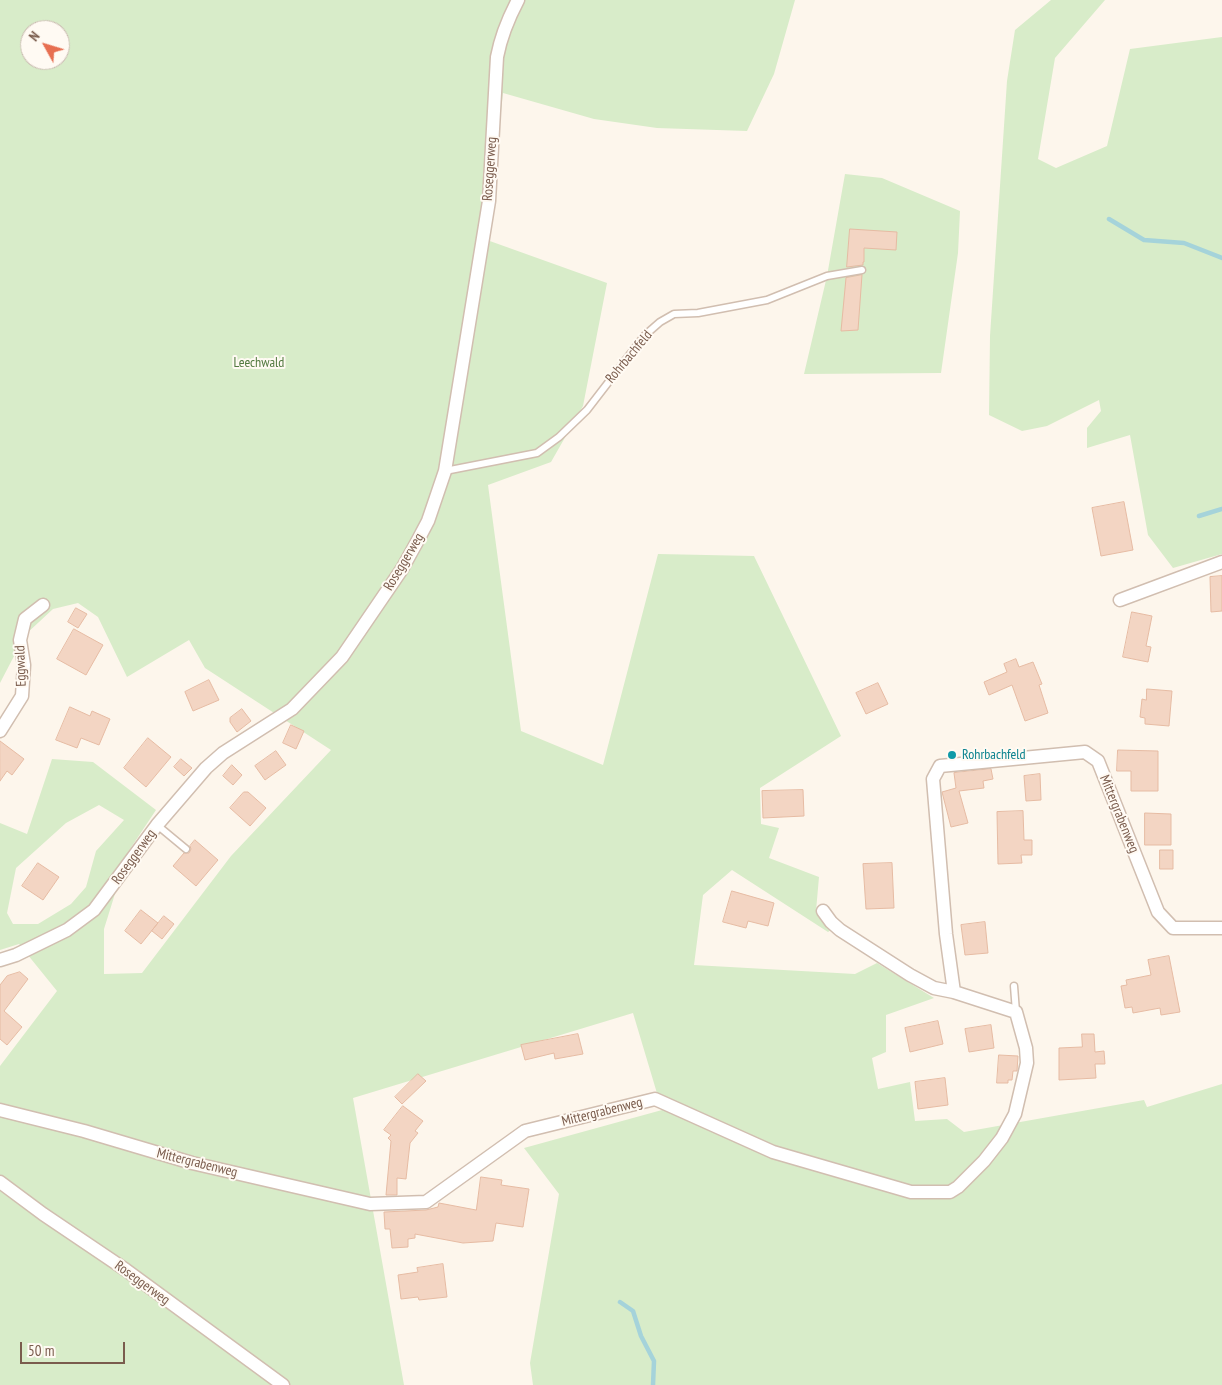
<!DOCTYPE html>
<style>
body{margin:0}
#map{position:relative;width:1222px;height:1385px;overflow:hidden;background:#fdf6ec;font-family:"PT Sans Narrow",sans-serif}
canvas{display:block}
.north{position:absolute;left:20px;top:20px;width:50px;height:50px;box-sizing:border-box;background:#fffaf3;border:1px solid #cabbb1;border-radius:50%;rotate:309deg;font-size:14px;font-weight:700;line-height:20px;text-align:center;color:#7a5c4d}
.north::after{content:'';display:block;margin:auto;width:18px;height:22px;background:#e76f51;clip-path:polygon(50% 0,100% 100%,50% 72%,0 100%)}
.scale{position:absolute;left:20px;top:1342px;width:105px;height:22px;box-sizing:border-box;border:2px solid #7a5c4d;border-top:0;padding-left:6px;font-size:15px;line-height:18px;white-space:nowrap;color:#7a5c4d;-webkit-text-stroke:4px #fffaf3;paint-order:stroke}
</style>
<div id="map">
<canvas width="1222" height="1385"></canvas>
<div class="north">N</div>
<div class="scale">50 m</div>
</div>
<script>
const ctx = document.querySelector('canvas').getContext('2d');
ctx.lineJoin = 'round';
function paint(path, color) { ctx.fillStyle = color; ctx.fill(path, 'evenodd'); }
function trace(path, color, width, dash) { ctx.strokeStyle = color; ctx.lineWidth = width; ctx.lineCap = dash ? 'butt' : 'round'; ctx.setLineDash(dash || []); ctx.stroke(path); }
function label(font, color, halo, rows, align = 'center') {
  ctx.font = font + ' "PT Sans Narrow",sans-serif'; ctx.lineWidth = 4; ctx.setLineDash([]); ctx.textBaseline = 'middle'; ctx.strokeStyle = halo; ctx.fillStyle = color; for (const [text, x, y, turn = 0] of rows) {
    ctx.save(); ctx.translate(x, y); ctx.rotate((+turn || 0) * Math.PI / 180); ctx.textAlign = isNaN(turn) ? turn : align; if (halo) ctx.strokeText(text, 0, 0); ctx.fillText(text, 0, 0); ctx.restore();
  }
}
paint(new Path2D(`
 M0 0H795L774 74 747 131 657 128 594 119 503 93 487 240 607 283 583 406 551 462 488 485 521 731 603 765 658 554 754 556 841 736 760 788 761 824 779 828 769 858 819 877 816 911 835 927 828 932 732 870 703 895 694 965 855 974 877 963 934 998 886 1015V1052L872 1058 878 1089 910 1082 915 1121 947 1119 964 1132 1144 1100 1147 1107 1222 1084V1385H533L530 1363 559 1194 524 1148 662 1110 633 1013 353 1098 404 1385H0V1066L57 991 19 944 0 950V823L27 834 52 759 93 762 156 810 128 852 104 929V974L142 973 231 856 331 750 205 668 189 640 127 677 98 617 78 603 53 609 25 635 0 683ZM30 30H60V60H30ZM99 805 124 820 96 851 86 887 71 904 38 924H13L7 913 16 868 66 823Z
 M1051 0H1105L1055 58 1038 159 1056 168 1107 146 1130 49 1222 37V554L1173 568 1148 535 1130 435 1087 448V428L1101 411 1099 400 1047 426 1022 431 989 415 990 336 1007 81 1015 30Z
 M845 174 882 178 960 211 958 253 941 373 804 374 827 276Z`), '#d8ecc9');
trace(new Path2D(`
 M1109 219 1144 240 1184 243 1222 258
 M1199 516 1222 509
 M620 1302 633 1311 641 1336 654 1361 653 1385`), '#a5d3da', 4.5);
const building = new Path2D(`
 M850 229 897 232 896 250 864 248V262H863V265L847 267Z
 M862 275 858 330 841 331 846 278Z
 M1124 502 1133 550 1101 556 1092 508Z
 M1222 576V611L1211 612 1210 577Z
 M76 608 87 614 78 628 68 622Z
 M1132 612 1152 616 1146 646 1151 647 1148 662 1123 657Z
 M74 629 103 645 86 675 57 659Z
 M1016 659 1019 667 1033 662 1042 684 1039 685 1048 713 1025 721 1012 685 989 695 984 682 1007 672 1004 664Z
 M209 680 219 700 193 711 185 692Z
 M878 683 888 704 866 714 856 693Z
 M1147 689 1172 691 1169 726 1145 724V718L1140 717 1142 699 1146 700Z
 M70 707 90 716 92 711 110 719 99 745 81 738 77 748 56 740Z
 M242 709 251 721 237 732 230 722V718Z
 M291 725 304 731 296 749 283 743Z
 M148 738 171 757 146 787 124 768Z
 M0 741 24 759 12 775 7 771 0 781Z
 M1118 750 1158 751V791H1131V771H1117Z
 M276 751 286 765 265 780 255 766Z
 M181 759 192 768 184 776 174 767Z
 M232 765 242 775 233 785 223 776Z
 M991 769 993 779 983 781 984 788 959 791 968 823 951 827 942 792 956 788 954 773Z
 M1040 774 1041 800 1026 801 1024 776Z
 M803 790 804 816 763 818 762 791Z
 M244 792H248L266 808 250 826 230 808Z
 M1023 811 1024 840H1032V855H1021L1022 863 998 864 997 812Z
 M1145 813 1171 814V845H1145Z
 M195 840 218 860 196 886 173 866 184 853H189L191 849 190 846Z
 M1160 850H1173V869H1160Z
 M38 863 59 877 43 900 22 886Z
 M892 863 894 908 866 909 863 864Z
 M732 891 774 903 768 926 748 921 746 928 723 922Z
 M141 910 158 923 141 944 125 931Z
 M164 916 174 924 162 939 152 931Z
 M985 922 988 953 965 955 961 925Z
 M1169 956 1180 1012 1161 1015 1160 1008 1133 1013 1132 1007 1125 1008 1121 986 1127 985 1126 980 1151 975 1148 960Z
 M20 972 28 979 4 1011 22 1027 7 1045 0 1039V985L7 976Z
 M938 1021 943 1044 910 1052 905 1028Z
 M991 1025 994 1048 969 1052 965 1029Z
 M578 1034 583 1054 555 1059 554 1053 525 1060 521 1045Z
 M1082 1034H1094L1095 1052 1104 1051 1105 1064H1095L1096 1078 1059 1080V1048L1082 1047Z
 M999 1055 1018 1056 1017 1071H1013L1012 1080H1008V1083H997Z
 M418 1074 426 1081 402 1104 395 1097Z
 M945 1078 948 1105 918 1109 915 1082Z
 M403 1106 423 1121 415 1131 418 1133 410 1143 406 1179 397 1178V1195H386L391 1141 388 1138 391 1135 384 1130Z
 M481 1177 502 1180 501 1185 529 1189 523 1227 496 1223 493 1241 463 1243 415 1234V1238L408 1239V1247L392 1248 390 1229H385L384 1212 426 1210 438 1207 439 1203 476 1210Z
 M443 1264 447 1297 419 1300 418 1297 401 1299 398 1275 418 1272 417 1268Z`);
paint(building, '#f3d5c3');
trace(building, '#e6bba3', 1);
const lane = new Path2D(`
 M445 471 537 453 559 437 587 410 644 336 660 322 674 314 698 313 767 300 827 276 862 270
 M157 825 186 849
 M1014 986 1016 1012`);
const street = new Path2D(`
 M1120 600 1222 562
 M0 731 22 696 24 665 20 640 25 619 43 605
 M823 911 831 922 840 930 910 975 934 988 954 992
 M0 960 16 955 67 930 94 910 157 825 206 768 223 753 292 709 342 657 402 569 418 540 428 521 445 471 462 367 489 201 497 57C501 36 508 19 518 0
 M0 1110 84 1131 192 1163 370 1204 426 1202 525 1131 655 1099 773 1152 911 1192H950L958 1187 984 1161 1002 1138 1015 1114 1027 1063 1026 1048 1016 1012 954 992 946 934 933 779 940 766 1085 752 1098 761 1158 912 1173 928H1222
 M0 1182 43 1214 126 1270 283 1385`);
trace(lane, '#d1beb0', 9);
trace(street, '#d1beb0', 15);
trace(lane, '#fff', 6);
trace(street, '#fff', 12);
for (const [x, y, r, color] of [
 [952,755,5,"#0f9aa8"]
]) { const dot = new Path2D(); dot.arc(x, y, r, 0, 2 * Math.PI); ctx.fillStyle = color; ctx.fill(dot); trace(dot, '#fffaf3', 2); }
label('14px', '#7a5c4d', '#fffaf3', [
 ["Roseggerweg",490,169,-86],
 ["Rohrbachfeld",629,357,-50],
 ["Roseggerweg",404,562,-59],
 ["Eggwald",21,666,-92],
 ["Mittergrabenweg",1119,814,68],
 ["Roseggerweg",134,857,-54],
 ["Mittergrabenweg",602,1112,-14],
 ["Mittergrabenweg",197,1163,14],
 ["Roseggerweg",142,1283,36]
]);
label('14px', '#537a41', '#fffaf3', [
 ["Leechwald",259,363]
]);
label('14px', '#0d838f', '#fffaf3', [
 ["Rohrbachfeld",962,755]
], 'left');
</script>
